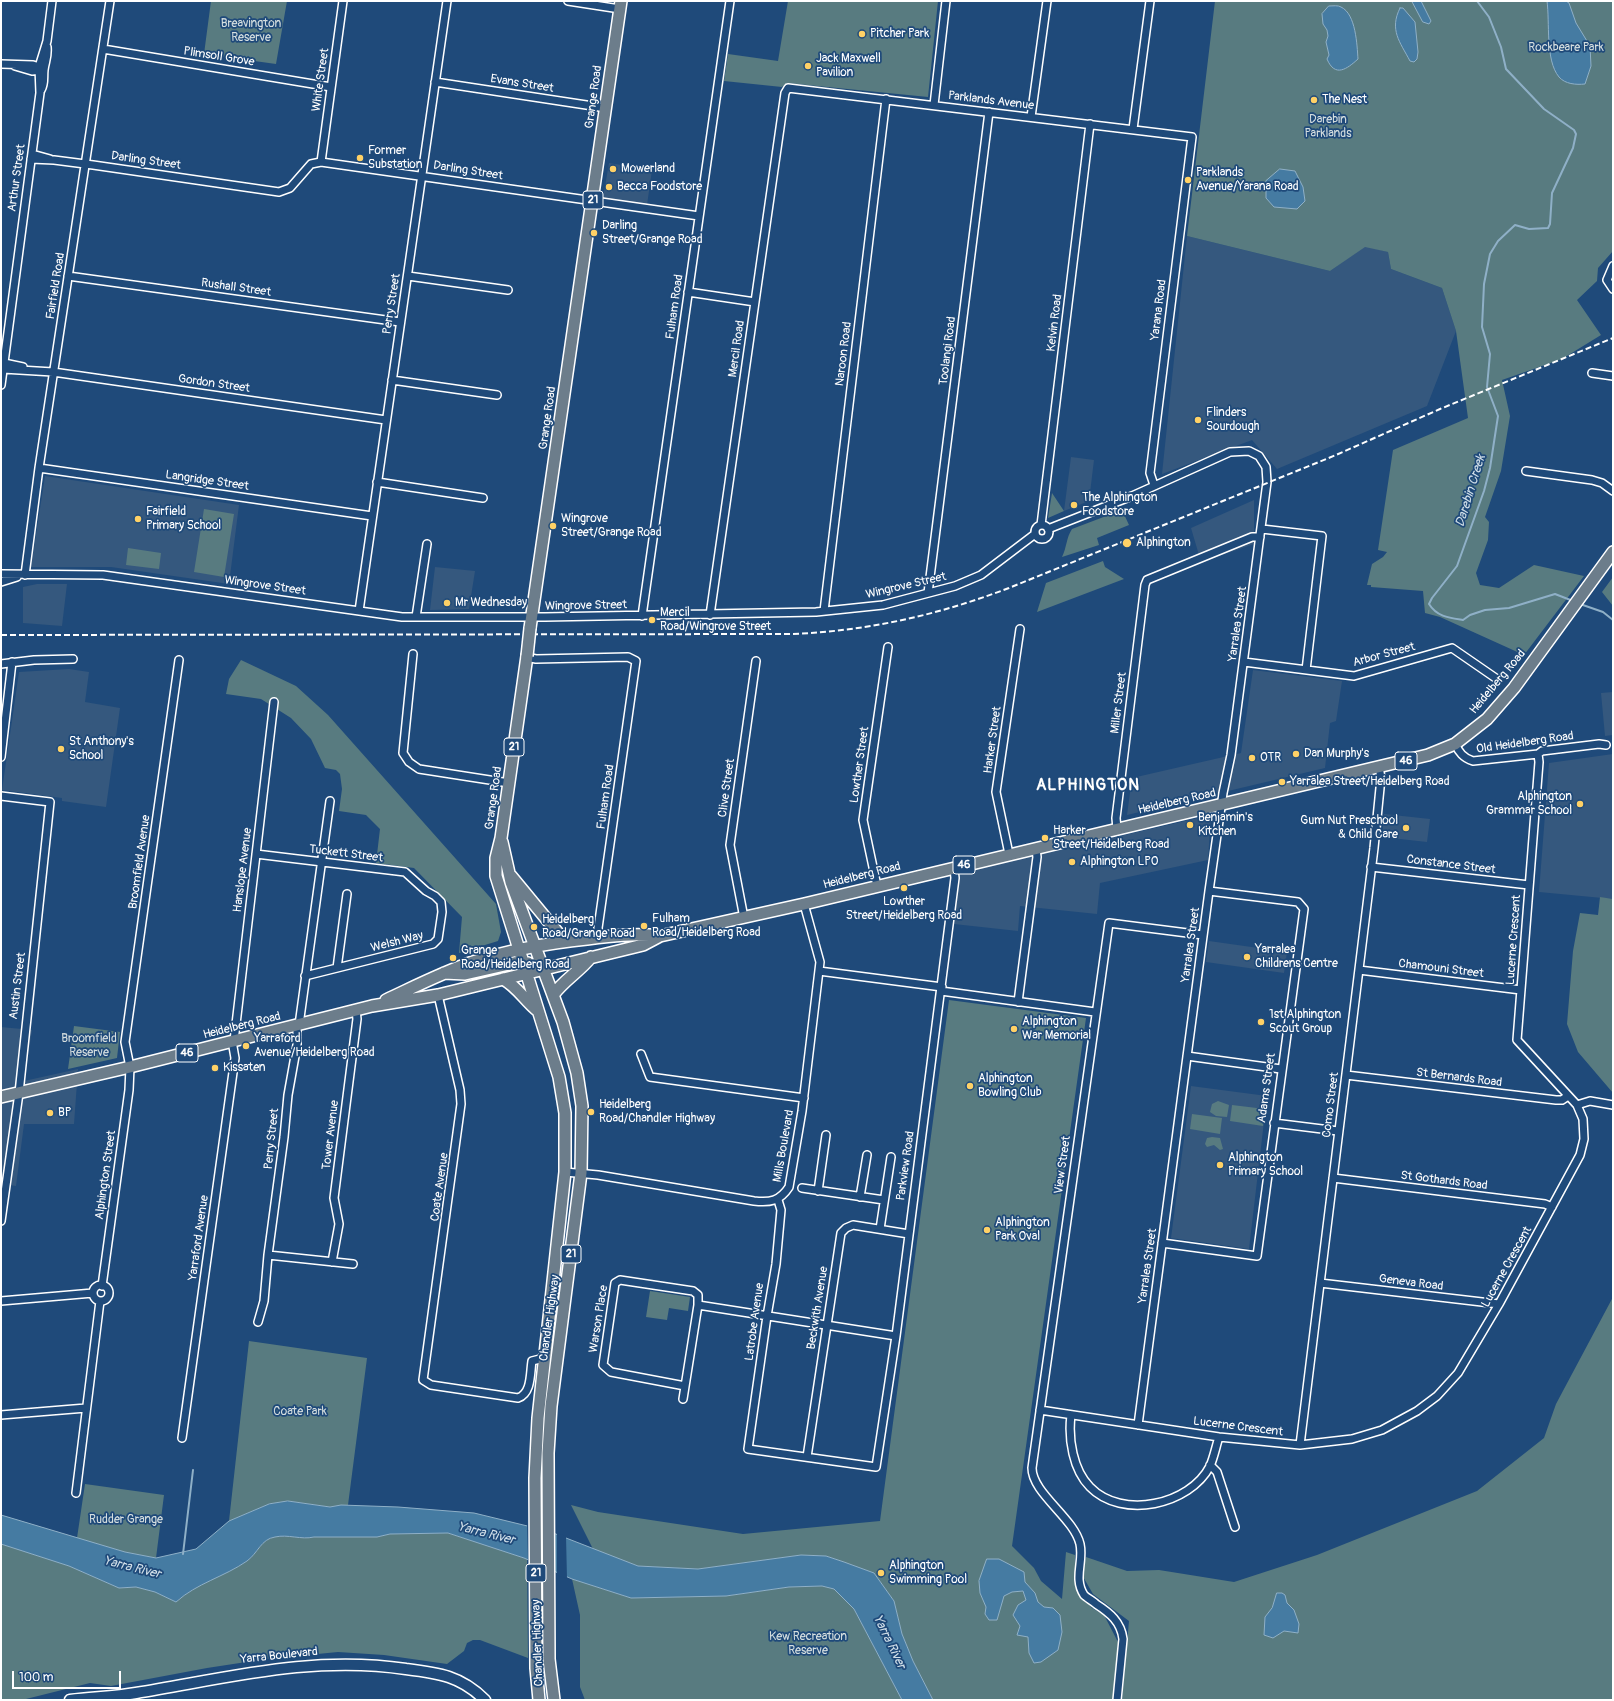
<!DOCTYPE html>
<style>
body{margin:0}
#map{position:relative;width:1614px;height:1701px;overflow:hidden;background:#1f4a7a;font-family:Pangolin,sans-serif}
canvas{display:block}
.frame{position:absolute;inset:0;border:2px solid #fff;pointer-events:none}
.scale{position:absolute;left:12px;top:1671px;width:109px;height:18px;box-sizing:border-box;border:2px solid #fff;border-top:0;padding-left:5px;font-size:12px;line-height:14px;white-space:nowrap;color:#fff;-webkit-text-stroke:3px #1f4a7a;paint-order:stroke}
</style>
<div id="map">
<canvas width="1614" height="1701"></canvas>
<div class="frame"></div>
<div class="scale">100 m</div>
</div>
<script>
const ctx = document.querySelector('canvas').getContext('2d');
ctx.lineJoin = 'round';
function paint(path, color) { ctx.fillStyle = color; ctx.fill(path, 'evenodd'); }
function trace(path, color, width, dash) { ctx.strokeStyle = color; ctx.lineWidth = width; ctx.lineCap = dash ? 'butt' : 'round'; ctx.setLineDash(dash || []); ctx.stroke(path); }
function label(font, color, halo, rows, align = 'center') {
  ctx.font = font + ' Pangolin,sans-serif'; ctx.lineWidth = 3.5; ctx.setLineDash([]); ctx.textBaseline = 'middle'; ctx.strokeStyle = halo; ctx.fillStyle = color; for (const [text, x, y, turn = 0] of rows) {
    ctx.save(); ctx.translate(x, y); ctx.rotate((+turn || 0) * Math.PI / 180); ctx.textAlign = isNaN(turn) ? turn : align; if (halo) ctx.strokeText(text, 0, 0); ctx.fillText(text, 0, 0); ctx.restore();
  }
}
paint(new Path2D(`
 M609 163 652 170 647 205 603 198Z
 M1187 236 1330 271 1365 246 1388 252 1391 269 1442 288 1456 331 1427 406 1277 469 1252 440 1162 474Z
 M1071 457 1094 460 1089 501 1064 511Z
 M45 476 239 505 229 584 111 567H31Z
 M1254 500V544L1201 562 1191 528Z
 M435 567 475 571 469 609 430 610Z
 M37 584H67L62 626 23 623V587Z
 M69 669 89 672 85 702 120 708 106 807 62 801V798L2 790 19 672Z
 M1253 670 1342 681 1336 721 1330 723 1325 768 1127 815 1132 778 1241 753Z
 M1613 692V735L1605 736 1601 693Z
 M1613 754V899L1539 892 1549 763Z
 M1384 814 1430 819 1427 842 1382 837Z
 M1211 815 1208 860 1100 883 1097 914 1020 906 1018 931 954 924 960 873Z
 M1209 941 1287 952 1284 973 1206 962Z
 M1 1027 32 1030 24 1081 78 1069 74 1124H24L16 1186 1 1184Z
 M1191 1086 1267 1096 1249 1249 1171 1238Z`), '#35587e');
paint(new Path2D(`
 M211 1H287L276 64 204 54Z
 M788 1H938L928 97 787 83 782 87 724 81 728 54 778 61Z
 M1215 1H1613V251L1598 268 1597 281 1577 300 1601 335 1562 359 1502 380 1510 416 1501 471 1485 517 1489 522 1488 540 1476 573 1480 585 1499 588 1534 565 1584 576 1524 655 1440 617 1425 613 1423 591 1371 587V585H1367L1372 564 1383 557 1387 552 1378 550 1393 450 1468 418 1456 331 1442 288 1391 269 1388 252 1365 247 1330 271 1187 236Z
 M1052 493 1064 511 1048 518Z
 M204 509 234 514 224 577 194 572Z
 M1122 510 1129 525 1097 538 1099 545 1062 557C1067 547 1066 538 1072 529Z
 M128 548 161 553 159 569 126 565Z
 M1103 561 1105 567 1124 579 1037 612 1046 583Z
 M1613 577V606L1602 592Z
 M241 660 296 686 328 715 496 904 501 932 498 941 459 953 462 917 414 868 376 863 380 829 366 815 339 811 342 789 340 774 336 770 325 768 311 739 291 718 261 699 226 694 229 679Z
 M1600 897 1613 899V1093L1578 1052 1567 1024 1573 951 1580 913 1598 915Z
 M949 1000 1086 1018 1012 1546 1034 1568 1041 1581 1062 1599 1066 1552 1075 1555V1576L1082 1596 1092 1608 1104 1615 1118 1642 1113 1700H933L913 1661 902 1634 894 1601 874 1573 826 1556 801 1555 698 1569 638 1566 593 1549 571 1505 598 1512 743 1534 880 1521Z
 M74 1026 120 1032 117 1058 68 1069Z
 M1218 1101 1229 1105 1227 1117 1216 1116 1210 1112 1212 1104Z
 M1232 1105 1265 1109 1263 1126 1230 1121Z
 M1192 1114 1222 1118 1220 1134 1190 1129Z
 M1212 1137 1220 1138 1223 1149 1220 1150 1214 1145 1207 1147 1205 1144 1207 1138Z
 M650 1291 690 1297 688 1311 669 1308 667 1320 646 1317Z
 M1613 1297V1700H1122L1129 1621 1093 1594 1082 1575 1086 1557 1127 1571 1159 1570 1234 1582 1317 1555 1477 1491 1544 1438 1556 1404Z
 M249 1341 367 1358 348 1505 330 1507 288 1501 269 1504 229 1521Z
 M85 1484 164 1495 156 1558 125 1552 77 1538Z
 M448 1533 527 1559 528 1658 480 1640H473L467 1643 464 1651 447 1664 384 1655 338 1652 266 1659 207 1668 111 1686 90 1683 22 1700H1V1544L69 1566 119 1588 136 1587 155 1592 176 1602C198 1582 224 1577 247 1561 258 1553 261 1539 275 1537 288 1534 301 1540 314 1537H377L390 1534Z
 M572 1579 631 1598 726 1596 789 1587 822 1586 834 1589 854 1609 902 1700H585L580 1687V1615Z`), '#587b80');
const water = new Path2D(`
 M1412 1H1421L1431 21 1429 24 1423 22Z
 M1547 1H1566L1569 3 1576 23 1590 46 1591 66 1585 84C1576 85 1565 84 1559 77 1545 60 1550 22 1547 1Z
 M1329 6C1333 6 1338 5 1341 7 1356 14 1357 45 1358 59 1347 69 1335 78 1327 59L1329 55 1326 42 1328 36 1327 30 1323 24 1322 14Z
 M1400 8H1403L1415 22 1418 52 1417 59 1414 62 1410 61C1400 42 1389 30 1400 8Z
 M1280 169 1295 171 1303 187 1305 201 1297 209 1274 207 1266 198V181Z
 M288 1501 330 1507 341 1505 398 1507 474 1513 548 1531 638 1566 698 1569 801 1555 826 1556 844 1562 874 1573 894 1601 902 1634 913 1661 933 1700H902L854 1609 834 1589 822 1586 789 1587 726 1596 631 1598 572 1579 524 1558 448 1533 390 1534 377 1537H314C301 1540 288 1534 275 1537 261 1539 258 1553 247 1561 224 1577 197 1583 176 1602L155 1592 136 1587 119 1588 69 1566 1 1544V1515L125 1552 156 1558 196 1549 229 1521 269 1504Z
 M987 1559H999L1024 1572 1025 1582 1035 1593 1038 1602 1044 1607 1053 1608 1060 1615 1062 1632 1058 1650 1041 1662 1034 1663 1029 1653 1028 1637 1017 1635 1020 1626 1013 1615 1018 1605 1026 1600 1023 1591 1012 1592 1004 1596 997 1620H989L985 1614 986 1607 980 1593 979 1581Z
 M1277 1593H1282L1285 1595 1287 1603 1294 1610 1299 1624 1298 1633 1284 1631 1273 1638 1264 1635 1265 1617 1272 1608Z`);
paint(water, '#457ba2');
trace(water, '#8fb0c7', 1);
paint(new Path2D(`
 M527 1523 554 1531V1573L528 1562Z
 M557 1533 566 1536 567 1579 557 1575Z`), '#1f4a7a');
trace(new Path2D(`
 M1477 1 1489 17 1501 47 1506 69 1544 109 1574 130 1576 134 1573 148 1552 193 1550 224 1548 228 1529 229 1515 225 1498 241 1490 254 1484 284 1482 327 1490 354 1487 387 1498 416 1490 468 1484 491 1457 566 1432 598 1429 604C1437 617 1450 618 1463 620L1470 615 1485 610 1509 608 1555 594 1573 601
 M1580 604 1603 612 1613 620
 M183 1554 193 1470`), '#8fb0c7', 2);
const minor = new Path2D(`
 M568 1 620 9
 M103 49 331 87
 M1 64 33 65 42 68
 M15 66 32 71 41 70
 M435 82 606 108
 M41 90C45 83 43 78 44 70 45 61 48 58 47 47
 M934 105 946 1
 M1031 117 1047 1
 M1133 129 1150 1
 M32 154 50 159
 M31 159 54 160 93 165 279 192 290 188 311 164 321 162 699 216
 M321 162 343 1
 M1613 266 1607 280 1613 289
 M68 276 400 322
 M408 276 508 290
 M688 292 755 302
 M4 363 23 367
 M3 369 53 372 386 420
 M1592 373 1613 376
 M392 380 497 395
 M1 385 40 93 39 67 47 41 52 1
 M39 468 372 516
 M1526 471 1592 480 1602 483 1613 491
 M377 482 483 498
 M1035 532a7 7 0 1 1 14 0a7 7 0 1 1-14 0Z
 M1041 525 1090 124
 M1048 529 1132 496 1230 452 1249 451 1259 456 1266 467 1267 482 1231 755 1223 793 1209 891 1138 1425
 M1262 529 1322 536 1306 670
 M1 574 103 575 402 617H545L816 612 883 605 955 586 981 575 1035 534
 M25 575 39 468 110 1
 M1 582 17 577
 M928 593 989 112
 M359 611 447 1
 M824 611 886 99
 M710 615 785 93 788 88 1192 137 1150 473 1154 485
 M642 616 730 1
 M416 617 427 544
 M413 654 403 753 409 762 419 769 509 783
 M526 657 536 659 628 657 636 661 598 928 599 937
 M1244 662 1354 676 1452 648 1497 679
 M1 664 34 660 73 659
 M1455 744C1459 752 1463 758 1473 761L1538 754 1542 751 1599 744 1606 745
 M1 757 12 662
 M1 796 50 802 19 1093 1 1221
 M1117 829 1116 818 1145 585 1147 580 1252 537H1260
 M256 854 405 872 426 891 435 896 441 902 442 912 438 939 433 944 305 976
 M1009 854 996 792 1020 629
 M1371 867 1529 885
 M877 886 863 820 888 647
 M744 918 730 845 756 661
 M337 968 347 894
 M1359 970 1521 990
 M819 971 942 987
 M941 991 1095 1012
 M438 995 460 1090 461 1104 423 1380 431 1385 518 1398C532 1393 530 1373 532 1361L544 1358
 M1018 1002 1037 857 1036 849
 M299 1025 330 801
 M234 1041 274 702
 M641 1054 650 1077 804 1098
 M1187 1056 1281 1069
 M1346 1075 1556 1100H1562L1568 1096
 M1577 1105 1590 1101 1613 1105
 M1274 1123 1338 1131
 M565 1172 598 1175 754 1201C770 1203 780 1201 789 1187L802 1111 820 962 804 904
 M1333 1178 1545 1204 1552 1207
 M802 1188 884 1200
 M818 1191 826 1135
 M860 1197 867 1155
 M778 1200 781 1210 776 1264 767 1316 748 1449 876 1467 896 1336 955 878 954 868
 M880 1229 891 1157
 M1162 1243 1257 1256 1304 909 1298 902 1209 891
 M268 1255 284 1137 288 1095 297 1045V1025
 M332 1262 339 1224 334 1198 357 1019 356 1010
 M1320 1283 1499 1304
 M93 1293a8 8 0 1 1 16 0a8 8 0 1 1-16 0Z
 M102 1286 129 1090 130 1067 125 1042 179 660
 M1 1301 93 1293
 M258 1322 264 1301 268 1255 353 1264
 M685 1386 611 1372 603 1365 615 1283 620 1280 693 1291 698 1295V1305L896 1336
 M683 1399 698 1305
 M1040 1410 1219 1437 1300 1445 1352 1439 1382 1430 1417 1411 1437 1396 1458 1373 1499 1304 1580 1155 1584 1139 1583 1119 1577 1105 1517 1040 1539 762 1538 754
 M1 1415 86 1408
 M1071 1415C1068 1439 1073 1470 1090 1487 1122 1520 1190 1505 1210 1466 1214 1457 1216 1446 1219 1437
 M182 1438 235 1058 232 1041
 M1300 1445 1374 848 1381 778 1379 767
 M807 1457 841 1233 846 1228 853 1225 909 1234
 M1210 1465 1217 1472 1235 1527
 M76 1493 100 1301
 M1117 1700 1123 1639C1121 1622 1110 1613 1096 1604 1093 1601 1087 1598 1084 1595 1073 1578 1084 1562 1080 1544 1074 1518 1032 1493 1032 1468L1109 923 1203 935`);
const secondary = new Path2D(`
 M70 1700C92 1697 114 1697 136 1693 228 1678 312 1655 406 1669 439 1673 461 1676 485 1700`);
const primary = new Path2D(`
 M530 628 621 1
 M527 656 501 838 496 858V876L559 1077 565 1113V1172L538 1418 535 1478 536 1668 539 1700
 M502 842 511 882 563 1022 577 1073 582 1106 581 1173 551 1406 548 1453 549 1659 554 1700
 M511 876 558 933 568 941
 M444 973 465 974 518 962 528 963
 M503 979C518 987 525 1001 538 1011
 M553 995C564 980 580 971 591 957
 M386 1000C414 987 443 972 473 962 510 950 548 943 587 939 611 936 635 933 660 936
 M1 1097 130 1067 372 1006 438 995 643 945 660 936 804 904 1428 755 1455 744 1487 719 1514 688 1613 552`);
trace(minor, '#fff', 10);
trace(secondary, '#fff', 13);
trace(primary, '#fff', 14);
trace(minor, '#1f4a7a', 7);
trace(secondary, '#1f4a7a', 10);
trace(primary, '#6c7d8b', 11);
trace(new Path2D(`
 M1 635 792 634C868 631 938 615 1009 588L1336 455 1440 409 1613 338`), '#fff', 2, [6, 3]);
const primaryBridge = new Path2D(`
 M527 656 530 628`);
trace(primaryBridge, '#fff', 14, []);
trace(primaryBridge, '#6c7d8b', 11);
for (const [x, y, r, color] of [
 [862,34,4,"#ffd166"],
 [808,66,4,"#ffd166"],
 [1314,100,4,"#ffd166"],
 [360,158,4,"#ffd166"],
 [613,169,4,"#ffd166"],
 [1188,180,4,"#ffd166"],
 [609,187,4,"#ffd166"],
 [594,233,4,"#ffd166"],
 [1198,420,4,"#ffd166"],
 [1074,505,4,"#ffd166"],
 [138,519,4,"#ffd166"],
 [553,526,4,"#ffd166"],
 [1127,543,5,"#ffd166"],
 [447,603,4,"#ffd166"],
 [652,620,4,"#ffd166"],
 [61,749,4,"#ffd166"],
 [1296,754,4,"#ffd166"],
 [1252,758,4,"#ffd166"],
 [1282,782,4,"#ffd166"],
 [1580,804,4,"#ffd166"],
 [1190,825,4,"#ffd166"],
 [1406,828,4,"#ffd166"],
 [1045,838,4,"#ffd166"],
 [1072,862,4,"#ffd166"],
 [904,888,4,"#ffd166"],
 [644,926,4,"#ffd166"],
 [534,927,4,"#ffd166"],
 [1247,957,4,"#ffd166"],
 [453,958,4,"#ffd166"],
 [1261,1022,4,"#ffd166"],
 [1014,1029,4,"#ffd166"],
 [246,1046,4,"#ffd166"],
 [215,1068,4,"#ffd166"],
 [970,1086,4,"#ffd166"],
 [591,1112,4,"#ffd166"],
 [50,1113,4,"#ffd166"],
 [1220,1165,4,"#ffd166"],
 [987,1230,4,"#ffd166"],
 [881,1573,4,"#ffd166"]
]) { const dot = new Path2D(); dot.arc(x, y, r, 0, 2 * Math.PI); ctx.fillStyle = color; ctx.fill(dot); trace(dot, '#1f4a7a', 1.5); }
for (const [x, y, w] of [
 [593,200,20],
 [514,747,20],
 [1406,761,22],
 [964,865,22],
 [187,1053,22],
 [571,1254,20],
 [536,1573,20]
]) { const box = new Path2D(); box.roundRect(x - w / 2, y - 9, w, 18, 3); ctx.fillStyle = '#1f4a7a'; ctx.fill(box); trace(box, '#fff', 1); }
label('bold 11px', '#fff', null, [
 ["21",593,200],
 ["21",514,747],
 ["46",1406,761],
 ["46",964,865],
 ["46",187,1053],
 ["21",571,1254],
 ["21",536,1573]
]);
label('12px', '#d5dedf', '#1f4a7a', [
 ["Breavington",251,24],
 ["Reserve",251,38],
 ["Rockbeare Park",1566,48],
 ["Darebin",1328,120],
 ["Parklands",1328,134],
 ["Broomfield",89,1039],
 ["Reserve",89,1053],
 ["Coate Park",300,1412],
 ["Rudder Grange",126,1520],
 ["Kew Recreation",808,1637],
 ["Reserve",808,1651]
]);
label('12px', '#fff', '#1f4a7a', [
 ["Pitcher Park",870,34],
 ["Jack Maxwell",816,59],
 ["Pavilion",816,73],
 ["The Nest",1322,100],
 ["Former",368,151],
 ["Substation",368,165],
 ["Mowerland",621,169],
 ["Parklands",1196,173],
 ["Avenue/Yarana Road",1196,187],
 ["Becca Foodstore",617,187],
 ["Darling",602,226],
 ["Street/Grange Road",602,240],
 ["Flinders",1206,413],
 ["Sourdough",1206,427],
 ["The Alphington",1082,498],
 ["Foodstore",1082,512],
 ["Fairfield",146,512],
 ["Primary School",146,526],
 ["Wingrove",561,519],
 ["Street/Grange Road",561,533],
 ["Alphington",1136,543],
 ["Mr Wednesday",455,603],
 ["Mercil",660,613],
 ["Road/Wingrove Street",660,627],
 ["St Anthony's",69,742],
 ["School",69,756],
 ["Dan Murphy's",1304,754],
 ["OTR",1260,758],
 ["Yarralea Street/Heidelberg Road",1290,782],
 ["Alphington",1572,797,"right"],
 ["Grammar School",1572,811,"right"],
 ["Benjamin's",1198,818],
 ["Kitchen",1198,832],
 ["Gum Nut Preschool",1398,821,"right"],
 ["& Child Care",1398,835,"right"],
 ["Harker",1053,831],
 ["Street/Heidelberg Road",1053,845],
 ["Alphington LPO",1080,862],
 ["Lowther",904,902,"center"],
 ["Street/Heidelberg Road",904,916,"center"],
 ["Fulham",652,919],
 ["Road/Heidelberg Road",652,933],
 ["Heidelberg",542,920],
 ["Road/Grange Road",542,934],
 ["Yarralea",1255,950],
 ["Childrens Centre",1255,964],
 ["Grange",461,951],
 ["Road/Heidelberg Road",461,965],
 ["1st Alphington",1269,1015],
 ["Scout Group",1269,1029],
 ["Alphington",1022,1022],
 ["War Memorial",1022,1036],
 ["Yarraford",254,1039],
 ["Avenue/Heidelberg Road",254,1053],
 ["Kissaten",223,1068],
 ["Alphington",978,1079],
 ["Bowling Club",978,1093],
 ["Heidelberg",599,1105],
 ["Road/Chandler Highway",599,1119],
 ["BP",58,1113],
 ["Alphington",1228,1158],
 ["Primary School",1228,1172],
 ["Alphington",995,1223],
 ["Park Oval",995,1237],
 ["Alphington",889,1566],
 ["Swimming Pool",889,1580]
], 'left');
label('12px', '#fff', '#1f4a7a', [
 ["Plimsoll Grove",219,57,9],
 ["White Street",321,80,-82],
 ["Evans Street",522,84,9],
 ["Grange Road",594,97,-82],
 ["Parklands Avenue",991,101,7],
 ["Darling Street",146,161,8],
 ["Darling Street",468,171,9],
 ["Arthur Street",17,178,-82],
 ["Fairfield Road",56,286,-81],
 ["Rushall Street",236,288,8],
 ["Perry Street",392,304,-81],
 ["Fulham Road",675,307,-82],
 ["Yarana Road",1159,310,-83],
 ["Kelvin Road",1055,323,-83],
 ["Mercil Road",737,349,-82],
 ["Toolangi Road",948,351,-83],
 ["Naroon Road",844,354,-83],
 ["Gordon Street",214,384,8],
 ["Grange Road",548,418,-82],
 ["Langridge Street",207,481,8],
 ["Wingrove Street",265,586,8],
 ["Wingrove Street",906,586,-13],
 ["Wingrove Street",586,606,-1],
 ["Yarralea Street",1238,624,-82],
 ["Arbor Street",1384,655,-15],
 ["Heidelberg Road",1498,682,-50],
 ["Miller Street",1119,703,-83],
 ["Harker Street",993,740,-82],
 ["Old Heidelberg Road",1525,743,-8],
 ["Lowther Street",860,765,-82],
 ["Clive Street",727,788,-82],
 ["Fulham Road",606,797,-82],
 ["Grange Road",494,798,-82],
 ["Heidelberg Road",1177,802,-13],
 ["Tuckett Street",346,854,7],
 ["Broomfield Avenue",140,862,-82],
 ["Constance Street",1451,865,7],
 ["Hanslope Avenue",243,870,-83],
 ["Heidelberg Road",862,876,-14],
 ["Lucerne Crescent",1514,940,-86],
 ["Welsh Way",397,942,-14],
 ["Yarralea Street",1191,945,-82],
 ["Chamouni Street",1441,969,7],
 ["Austin Street",18,986,-83],
 ["Heidelberg Road",242,1026,-14],
 ["St Bernards Road",1459,1078,7],
 ["Adams Street",1267,1088,-82],
 ["Como Street",1331,1105,-83],
 ["Tower Avenue",331,1135,-83],
 ["Perry Street",272,1139,-84],
 ["Mills Boulevard",784,1146,-80],
 ["View Street",1063,1165,-82],
 ["Parkview Road",906,1166,-82],
 ["Alphington Street",106,1175,-82],
 ["St Gothards Road",1444,1181,7],
 ["Coate Avenue",440,1187,-82],
 ["Yarraford Avenue",199,1238,-82],
 ["Yarralea Street",1148,1266,-82],
 ["Lucerne Crescent",1507,1267,-61],
 ["Geneva Road",1411,1283,7],
 ["Beckwith Avenue",818,1308,-81],
 ["Chandler Highway",550,1318,-82],
 ["Warson Place",599,1319,-81],
 ["Latrobe Avenue",755,1322,-82],
 ["Lucerne Crescent",1238,1427,7],
 ["Chandler Highway",538,1643,-92],
 ["Yarra Boulevard",279,1656,-6]
]);
label('italic 13px', '#d0dee8', '#1f4a7a', [
 ["Darebin Creek",1471,491,-73],
 ["Yarra River",486,1534,14],
 ["Yarra River",132,1568,14],
 ["Yarra River",889,1642,64]
]);
ctx.letterSpacing = '1px';
label('bold 16px', '#fff', '#1f4a7a', [
 ["ALPHINGTON",1088,786]
]);
ctx.letterSpacing = '0px';
</script>
